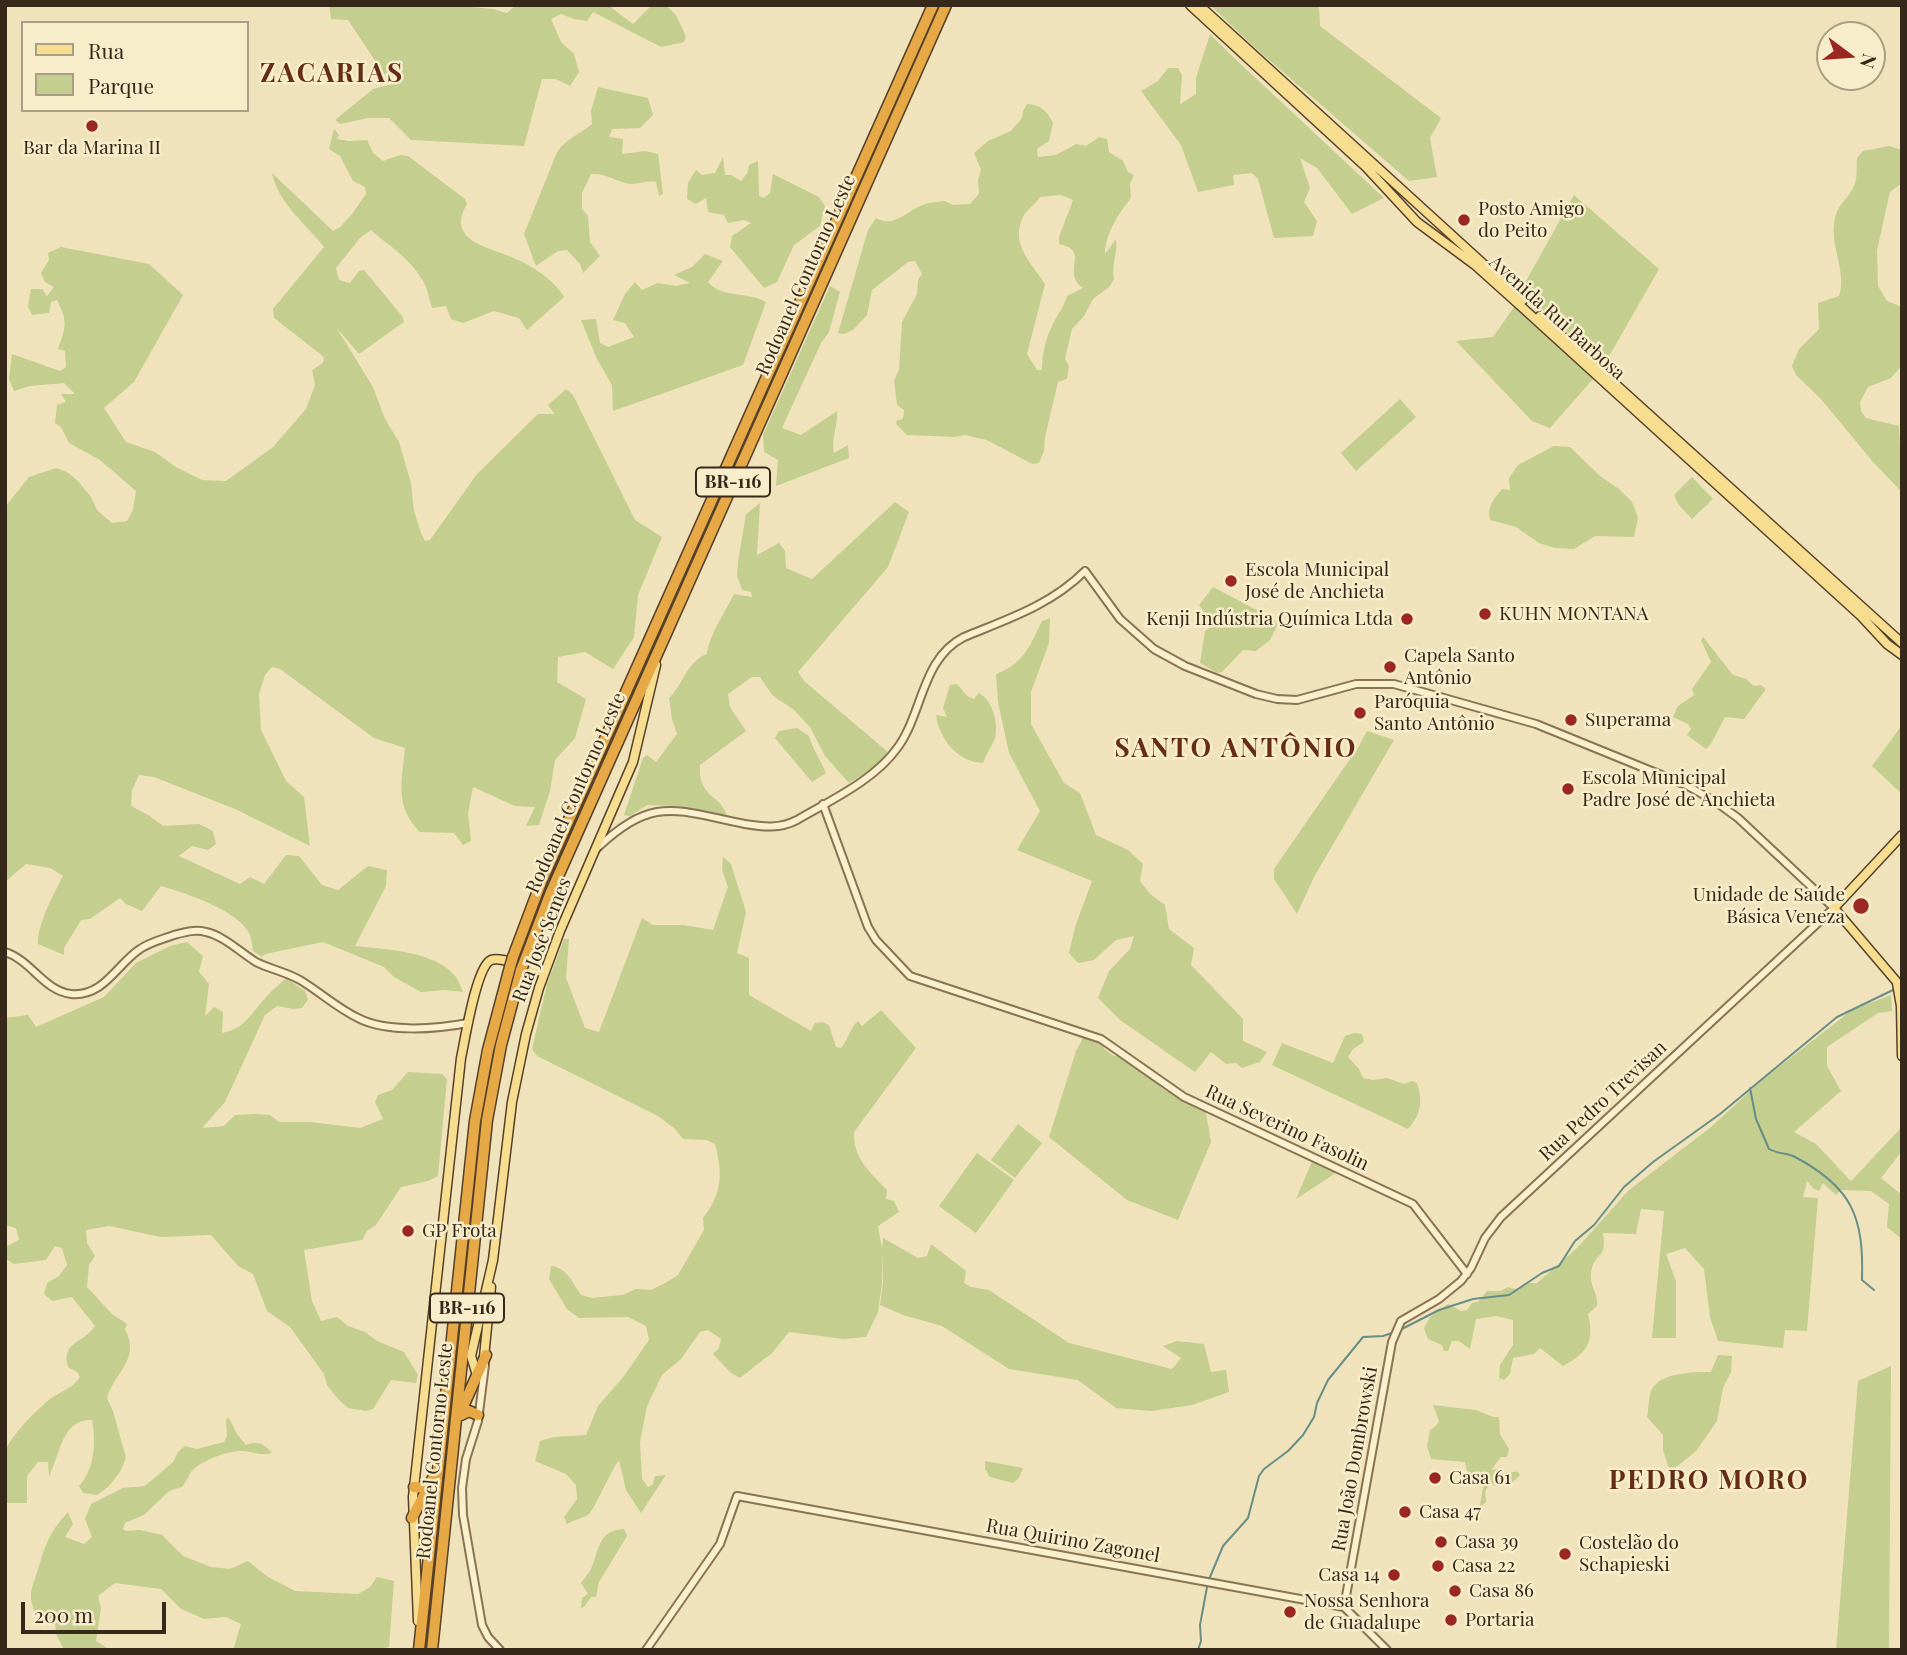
<!DOCTYPE html>
<meta charset="utf-8">
<style>
body{margin:0}
#map{position:relative;width:1907px;height:1655px;overflow:hidden;background:#f0e3bb;font-family:"Playfair Display",serif}
canvas{display:block}
.frame{position:absolute;inset:0;border:7px solid #36291a;pointer-events:none}
.legend{position:absolute;left:21px;top:21px;width:228px;height:91px;box-sizing:border-box;background:#f7edcb;border:2px solid #aa9f84;margin:0;padding:9px 12px;list-style:none;font-size:21px;color:#36291a}
.legend li{display:flex;align-items:center;gap:14px;height:35px}
.legend b{width:35px;border:2px solid #aa9f84}
.north{position:absolute;left:1816px;top:21px;width:70px;height:70px;box-sizing:border-box;background:#f7edcb;border:2px solid #aa9f84;border-radius:50%;rotate:106deg;font-size:19px;font-weight:700;line-height:28px;text-align:center;color:#36291a}
.north::after{content:'';display:block;margin:auto;width:24px;height:32px;background:#9a2721;clip-path:polygon(50% 0,100% 100%,50% 72%,0 100%)}
.scale{position:absolute;left:21px;top:1602px;width:145px;height:32px;box-sizing:border-box;border:4px solid #36291a;border-top:0;padding-left:9px;font-size:21px;line-height:24px;white-space:nowrap;color:#36291a;-webkit-text-stroke:5px #f7edcb;paint-order:stroke}
</style>
<div id="map">
<canvas width="1907" height="1655"></canvas>
<div class="frame"></div>
<ul class="legend">
<li><b style="height:9px;background:#f7dd8f"></b>Rua</li>
<li><b style="height:19px;background:#c3ce8f"></b>Parque</li>
</ul>
<div class="north">N</div>
<div class="scale">200 m</div>
</div>
<script>
const ctx = document.querySelector('canvas').getContext('2d');
ctx.lineJoin = 'round';
function paint(path, color) { ctx.fillStyle = color; ctx.fill(path, 'evenodd'); }
function trace(path, color, width, dash) { ctx.strokeStyle = color; ctx.lineWidth = width; ctx.lineCap = dash ? 'butt' : 'round'; ctx.setLineDash(dash || []); ctx.stroke(path); }
function label(font, color, halo, rows, align = 'center') {
  ctx.font = font + ' "Playfair Display",serif'; ctx.lineWidth = 5; ctx.setLineDash([]); ctx.textBaseline = 'middle'; ctx.strokeStyle = halo; ctx.fillStyle = color; for (const [text, x, y, turn = 0] of rows) {
    ctx.save(); ctx.translate(x, y); ctx.rotate((+turn || 0) * Math.PI / 180); ctx.textAlign = isNaN(turn) ? turn : align; if (halo) ctx.strokeText(text, 0, 0); ctx.fillText(text, 0, 0); ctx.restore();
  }
}
paint(new Path2D(`
 M329 5H450L493 9 507 13 516 5H608L633 24 652 5H666L676 15 686 36 684 42 661 47 593 12 587 21 574 19 561 14 551 19 561 42 574 54 579 72 570 86 556 79H542L524 146 411 140 389 118H368L340 124 335 120 373 89 393 84 397 74H384L348 20 331 19Z
 M1210 5H1319L1320 26 1441 118 1430 138 1437 177 1409 181 1253 46Z
 M1210 34 1232 56 1384 198 1352 214 1317 168 1300 158 1310 188 1304 202 1317 221 1313 236 1274 238 1258 179 1252 173 1233 175 1234 185 1198 192 1181 145 1141 91 1158 81 1168 68H1178L1182 75 1180 104 1196 94V78Z
 M598 87 648 98 653 115 640 128 612 129 609 137 623 139 622 154 645 151 658 154 663 194 659 196 656 182C645 180 636 186 626 183 613 180 606 173 591 174L582 193V209L588 216 590 242 600 256 583 273 580 264 567 250 558 251 536 266 524 234 557 152C566 139 580 134 592 124L591 111Z
 M1027 104C1041 105 1047 111 1053 123L1049 141 1037 149 1038 157 1056 155 1076 144 1086 146 1099 137 1107 139 1109 152 1123 161 1128 172 1134 175 1130 184 1131 198C1119 213 1105 234 1105 254L1116 239C1118 253 1111 265 1114 279L1109 287 1093 299 1084 316 1072 329 1065 359 1069 366 1067 379 1058 382 1045 437 1044 451 1039 463 1032 464 987 440 965 435 954 437 907 435 896 424 897 420 903 419 904 410 897 405 894 381 899 369 902 322 917 294 918 280 922 274 915 261 908 262 872 290 867 315 853 330 844 334 838 333 868 230 876 218C894 229 907 210 923 205 929 202 938 202 945 201L953 205 970 204 979 194 978 180 981 170 974 153 988 141 1011 131 1022 118 1023 111ZM1061 195 1073 200 1059 237V244C1092 251 1060 271 1083 288L1067 296C1064 307 1057 315 1052 326 1045 340 1042 355 1042 370H1037L1027 354 1045 284C1032 264 1011 245 1022 219 1025 211 1035 205 1040 197Z
 M334 129 339 135 337 139 349 141 367 140 373 153 383 161 400 155 408 156 465 199 467 204C444 242 493 248 516 259 533 266 555 281 564 297L527 330 519 318 494 311 463 323 451 319 446 306 432 308C429 299 428 289 423 281 411 259 389 246 371 230L360 238 336 268 339 280 350 283 359 271 364 270 402 316 404 322 359 354 336 327 373 387 385 419 399 442 411 483 414 511 421 533 425 541 430 540 477 474 538 414H555L548 405 566 389 573 395 635 520 662 537 638 595 634 637 613 669 585 652 558 657 557 682 586 699 575 738 555 760 550 791 539 825 526 826 535 807 515 806 473 787 468 813 471 841 463 845 454 833 420 832C394 806 402 782 405 748L374 738 280 669 272 667 265 675 259 694 261 730 286 781 304 797 310 846 235 809 154 777 139 775 132 790 131 806 150 816 163 826 199 824 213 831 216 844 208 850 192 846 179 856 240 884 250 877 264 884 286 855 299 856 322 885 338 890 368 866 387 870 386 886 355 946C384 949 436 951 456 977 459 981 461 988 463 992L445 990 421 992 394 977 384 967 323 942 265 954 262 957 253 951C252 946 252 939 250 935 239 910 185 893 161 886L142 911 126 904 120 898 90 919 81 920 64 948V955L38 944C37 925 54 893 63 876L50 868 26 864 5 882V507L29 477 56 468 67 472 78 481 91 497 97 510 112 523 127 521 133 510 136 491 100 460 69 443 61 427 55 423 57 405 66 402 61 394H75L64 383 30 386 14 391 9 379 12 354 60 371 66 367 65 351 58 349C66 327 68 321 57 300L51 302 49 313 32 315 28 307 31 289H42L47 296 54 287 45 282 41 273 49 260 48 253 61 247 149 264 183 295 134 382 104 408 126 442 155 452 176 467 202 480 226 481 273 447 306 409 315 385 312 370 323 363 324 357 274 318 273 309 324 247C306 224 278 203 272 173L333 231 340 227 352 214 366 194 365 187 353 181 340 156 329 149Z
 M1889 146 1902 150V183L1890 192 1888 200 1877 251 1878 286 1887 301 1902 307V365L1891 378 1868 387 1860 402 1861 411 1866 418 1899 426 1902 492 1873 462 1821 399 1796 375 1792 366 1799 349 1819 329 1818 303 1839 296C1847 273 1831 248 1834 224 1837 202 1847 202 1854 186 1858 178 1856 167 1857 158L1863 151Z
 M723 157 725 175H731L741 181 748 172 749 165 758 161 759 196 764 198 770 193 773 174 819 197 825 206 820 226 794 245 777 282 764 288 730 247 732 236 751 223 744 220 728 223 724 215 708 212 706 198 696 204 687 199 688 183 696 170 702 175 715 173Z
 M1574 195 1659 269 1604 365 1521 290Z
 M705 254 723 261 708 282C723 299 748 291 766 302L743 365 613 411 612 385 597 359 581 320 596 319 600 343 608 347 634 337 625 323 613 320 625 294 635 282 642 290 658 283 676 286 690 283 674 275 692 267Z
 M830 286 840 292 829 332 821 343 782 428 801 435 837 411C838 426 831 438 834 453L848 445 849 458 776 486 778 460 764 452 763 435Z
 M1514 307 1593 379 1550 428 1532 421 1456 341 1493 337Z
 M1400 399 1416 417 1356 471 1341 453Z
 M1554 446 1570 447 1600 476 1619 489 1632 502 1638 518 1634 537 1595 536 1574 549 1555 548 1539 543 1516 527 1490 520C1487 506 1493 500 1502 489L1510 490 1509 478 1518 465Z
 M1692 477 1713 499 1692 519 1678 504 1674 495Z
 M895 502 909 512 888 567 798 672 804 681 888 752 878 765 849 783 825 756 810 727 794 710 772 695 760 677H752L728 694 730 707 746 731 700 765C698 799 720 793 727 816L675 806 647 805 630 816 624 815 643 758 647 755 656 762 677 734 672 719 669 698C683 685 687 661 707 654 709 636 725 612 734 594L752 597 751 592 742 590 737 576 738 561 746 514 760 503 757 555 779 543 785 551 786 568 812 579Z
 M1213 587 1270 617 1278 624 1270 640 1256 651 1243 650 1222 672 1217 673 1200 663 1205 631 1213 625 1199 605Z
 M1050 618 1049 643 1031 692V724L1064 783 1080 793 1096 835 1128 850 1143 864 1140 881 1150 894 1165 905 1169 929 1194 948 1191 965 1243 1019V1041L1267 1052 1260 1062 1242 1068 1236 1063 1226 1064 1211 1052 1195 1072 1120 1020 1098 998 1109 971 1130 949 1134 936 1116 940 1094 960 1078 963 1069 953 1075 927 1092 881 1017 850 1040 811 1009 753 998 702 996 674C1024 664 1030 645 1042 621Z
 M1703 637 1733 675 1746 679 1754 686 1761 685 1766 689 1744 719 1725 717 1711 744 1706 749 1687 735 1691 729 1688 724 1673 717 1678 706 1694 695 1692 689 1711 662 1701 640Z
 M957 684 967 696 974 699 979 693C992 700 999 723 995 738 992 746 986 755 983 763 958 762 939 739 936 715L947 717 943 708 950 685Z
 M1902 725V794L1872 766Z
 M797 728 809 736C810 743 822 763 826 773L812 782 775 738 779 731Z
 M1367 731 1394 740 1314 877 1297 914 1274 879V869L1359 746Z
 M723 857 731 864 746 912 737 953 749 958V995L811 1031 815 1023 822 1022 829 1025 836 1047 841 1048C849 1039 849 1029 858 1021L862 1026 881 1010 916 1048 854 1132C853 1159 870 1172 887 1190L886 1199 894 1201 899 1212 878 1226 882 1249 883 1238 918 1258 927 1256 931 1244 966 1271 964 1283 971 1287 989 1290 1069 1343 1172 1369 1181 1358 1163 1346 1177 1341 1204 1344 1211 1372 1226 1370 1229 1392 1192 1405 1151 1411 1116 1408 1078 1380 1009 1369 942 1326 903 1315 880 1305 883 1283 882 1254V1283L878 1312 866 1337 843 1339 789 1332 772 1353 740 1378 731 1373 713 1354 719 1348 721 1339 708 1330 700 1332 681 1359 662 1375 647 1406 640 1442 642 1479 648 1487 653 1484 655 1476 666 1475 641 1513 626 1490 619 1460C611 1470 594 1511 588 1515 582 1518 574 1520 567 1524L564 1517 577 1499 576 1485 566 1474 535 1461 540 1441 554 1437 586 1435 598 1406 624 1376 649 1340 646 1326 628 1317 579 1318 567 1309 549 1279 551 1266C566 1267 573 1283 581 1295L592 1298 622 1295 636 1289 651 1290 667 1282 678 1275 704 1230 703 1218C722 1195 723 1173 715 1144L706 1140 683 1139 675 1129 658 1116 537 1056 532 1049 547 984 564 939H569L566 978 585 1028 599 1032 642 918 653 925H684L713 930 728 887 722 870Z
 M187 942 203 956 199 972 209 984 205 1016 214 1007 223 1012 222 1033C246 1029 253 1010 269 994 274 988 280 984 286 978L305 991 308 1000 302 1008 293 1009 277 1006 265 1015 225 1102 202 1128 224 1126 235 1115 255 1114 270 1115 279 1122H310L360 1128 383 1119 375 1102 378 1095 392 1090 408 1072 442 1074 447 1079 438 1176 428 1181 401 1187 376 1225 367 1231 362 1240 304 1250 312 1301 321 1321 337 1317 348 1326 365 1332 377 1341 404 1352 418 1375 416 1383 391 1380 373 1409 366 1411 348 1408 339 1400 327 1385 324 1374 290 1327 267 1311 253 1274 238 1266 211 1235 161 1237 109 1226 86 1230 87 1243 95 1256 89 1265 87 1287 112 1314 127 1324 125 1329C141 1360 115 1371 107 1398L113 1411 126 1458 120 1472 108 1487 97 1495 83 1493 79 1486C95 1469 96 1442 92 1420 62 1418 60 1455 49 1476L48 1462H38L27 1476V1503H5C5 1487 3 1469 5 1454 7 1438 38 1409 50 1399 61 1391 72 1389 80 1377L77 1372 68 1367C61 1341 83 1344 95 1326L72 1297 52 1301 44 1294 47 1283 59 1276 67 1265 62 1248 55 1246 46 1260 14 1264 6 1259 7 1246 19 1240 16 1228 5 1225V1018L28 1015 36 1027 104 997 136 963 170 946Z
 M1891 995 1892 1011 1878 1013 1827 1047V1066L1841 1091 1794 1132 1816 1144 1851 1181 1902 1127V1151L1881 1178 1902 1195V1239L1887 1227 1889 1204 1871 1191 1841 1190 1836 1195 1823 1183 1819 1191 1814 1189 1807 1181 1803 1197 1818 1198 1807 1331 1785 1330 1783 1348 1718 1341 1710 1317 1704 1269 1685 1248 1666 1254 1676 1281V1338H1652L1664 1211 1641 1209 1636 1234 1603 1233C1607 1259 1597 1251 1592 1268 1587 1285 1599 1292 1597 1306L1588 1314C1595 1342 1587 1353 1563 1366L1540 1348 1534 1354 1513 1358 1510 1374 1504 1380 1499 1378 1500 1365 1513 1345V1320L1496 1316 1476 1319 1470 1349 1459 1341H1452L1448 1351H1444L1442 1345 1428 1339 1424 1328 1430 1317 1448 1304 1461 1311 1467 1310 1472 1303 1478 1302 1487 1291H1501L1508 1287 1519 1290 1525 1283H1537L1577 1248 1629 1190 1711 1127 1762 1080 1852 1010Z
 M1354 1033 1362 1034 1364 1042 1353 1049 1348 1057 1359 1069 1363 1078 1373 1080 1387 1078 1404 1084 1412 1081 1417 1083C1423 1101 1421 1115 1408 1129L1272 1065 1282 1043 1333 1063 1345 1036Z
 M1084 1036 1102 1043 1104 1049 1114 1056 1118 1055 1142 1069 1163 1089 1206 1113 1211 1142 1178 1220 1127 1200 1049 1137 1076 1051Z
 M1018 1124 1042 1143 1015 1178 991 1160Z
 M977 1153 1014 1180 976 1233 939 1206Z
 M1313 1159 1339 1171 1296 1199Z
 M1718 1355 1732 1356 1731 1372 1723 1388 1717 1421 1696 1451 1670 1472 1663 1450V1435L1647 1417C1649 1409 1648 1396 1652 1389 1662 1372 1694 1372 1711 1372Z
 M1891 1366 1889 1650H1836L1858 1381Z
 M1433 1405 1476 1410 1493 1417H1499L1500 1434 1509 1449 1507 1457H1501L1491 1470 1497 1469C1505 1476 1510 1471 1518 1472L1520 1475 1510 1485 1503 1479 1496 1486 1492 1484C1483 1490 1486 1493 1486 1502L1482 1506H1480L1484 1482V1470L1479 1477 1467 1471 1465 1462 1431 1459 1427 1446 1430 1430 1436 1426 1439 1421Z
 M229 1418 237 1434 246 1445C258 1441 263 1443 272 1453 260 1456 254 1452 243 1451 228 1450 200 1461 191 1472 188 1477 185 1483 182 1487L169 1491 144 1515 125 1523 123 1529 126 1531 140 1530 162 1535 183 1556 211 1567 230 1569 248 1561 268 1577 295 1591 358 1594 370 1587 377 1577 394 1581 389 1647 376 1650H233L241 1624 226 1617 204 1619 181 1609 161 1589 115 1583 98 1596 101 1608 96 1641 110 1650H61L63 1648 56 1634 55 1619 39 1620C25 1594 32 1591 39 1566 46 1542 51 1531 68 1512L73 1524 65 1537 84 1544 92 1537 85 1519 91 1504 123 1488 145 1486 173 1462 178 1452 185 1446 197 1449 224 1442 227 1436 226 1419Z
 M985 1461 1023 1468 1019 1478 1013 1483 990 1477 985 1469Z
 M624 1529 627 1536 599 1582 596 1597H591L584 1607 581 1608 582 1598 588 1594 581 1583C584 1578 589 1574 591 1569 599 1551 598 1530 624 1529Z`), '#c3ce8f');
trace(new Path2D(`
 M1750 1088 1756 1119 1769 1149C1778 1154 1787 1153 1795 1157 1852 1187 1864 1217 1862 1280L1874 1290
 M1400 1330 1439 1310 1473 1299 1509 1295 1542 1273 1559 1266 1575 1241 1594 1225 1624 1187 1653 1162 1720 1114 1837 1017 1893 990
 M1210 1577 1223 1546 1248 1518 1259 1476 1264 1469 1288 1451 1303 1435 1314 1417 1317 1403 1328 1380 1363 1337 1383 1336 1395 1332
 M1198 1650 1201 1641 1200 1625 1207 1587`), '#678e87', 2);
const minor = new Path2D(`
 M823 804 868 927 876 940 910 976 1101 1039 1184 1097 1413 1204 1467 1274
 M596 849C654 795 674 810 745 824 763 827 780 829 797 820 831 800 875 780 898 747 923 712 922 658 964 637 1008 619 1051 605 1085 571L1120 619 1154 649 1185 666 1256 694 1277 699 1297 700 1356 684H1394L1536 724 1686 785 1716 802 1738 818 1834 908 1501 1217 1485 1238 1471 1268 1461 1281 1439 1299 1401 1321 1392 1342 1344 1607
 M5 952C31 960 44 991 71 994 104 997 117 964 140 949 150 942 163 939 174 935 185 932 195 929 206 932 224 936 240 952 256 962 270 969 286 972 300 980 320 992 337 1008 358 1018 387 1033 437 1029 468 1023
 M485 1365 478 1421 466 1459 462 1488 463 1515 482 1625 488 1637 500 1650
 M646 1650 720 1544 737 1496 1344 1607 1387 1650`);
const major = new Path2D(`
 M1190 5 1366 167 1417 222 1475 265 1524 309 1861 616 1887 644 1902 655
 M1199 5 1523 300
 M1540 316 1902 643
 M1902 835 1834 908 1902 988
 M1897 983 1901 1006 1902 1056
 M484 1357 491 1287
 M477 1375 471 1356 493 1260 512 1102 526 1034 539 988 560 931 633 762 656 665
 M418 1621 413 1497 461 1058C465 1040 476 967 491 960 503 956 532 969 544 973`);
const highway = new Path2D(`
 M513 957 542 880 933 5
 M525 960 551 892 946 5
 M461 1411 486 1355
 M461 1415 469 1411 478 1415
 M414 1487 429 1488
 M412 1518 433 1478
 M419 1650 475 1121 488 1050 510 967
 M432 1650 487 1120 501 1045 521 970`);
trace(minor, '#887354', 10);
trace(major, '#554029', 11);
trace(highway, '#554029', 13);
trace(minor, '#fbf0ce', 6);
trace(major, '#f7dd8f', 8);
trace(highway, '#e7a945', 10);
const highwayBridge = new Path2D(`
 M510 967 513 957
 M521 970 525 960`);
trace(highwayBridge, '#554029', 13, []);
trace(highwayBridge, '#e7a945', 10);
for (const [x, y, r, color] of [
 [92,126,7,"#9a2721"],
 [1464,220,7,"#9a2721"],
 [1231,581,7,"#9a2721"],
 [1485,614,7,"#9a2721"],
 [1407,619,7,"#9a2721"],
 [1390,667,7,"#9a2721"],
 [1360,713,7,"#9a2721"],
 [1571,720,7,"#9a2721"],
 [1568,789,7,"#9a2721"],
 [1861,906,9,"#9a2721"],
 [408,1231,7,"#9a2721"],
 [1435,1478,7,"#9a2721"],
 [1405,1512,7,"#9a2721"],
 [1441,1542,7,"#9a2721"],
 [1565,1554,7,"#9a2721"],
 [1438,1566,7,"#9a2721"],
 [1394,1575,7,"#9a2721"],
 [1455,1591,7,"#9a2721"],
 [1290,1612,7,"#9a2721"],
 [1451,1620,7,"#9a2721"]
]) { const dot = new Path2D(); dot.arc(x, y, r, 0, 2 * Math.PI); ctx.fillStyle = color; ctx.fill(dot); trace(dot, '#f7edcb', 2.5); }
for (const [x, y, w] of [
 [733,482,74],
 [467,1308,74]
]) { const box = new Path2D(); box.roundRect(x - w / 2, y - 14.5, w, 29, 5); ctx.fillStyle = '#f7edcb'; ctx.fill(box); trace(box, '#36291a', 2); }
label('bold 18px', '#36291a', null, [
 ["BR-116",733,482],
 ["BR-116",467,1308]
]);
label('19px', '#36291a', '#f7edcb', [
 ["Bar da Marina II",92,148,"center"],
 ["Posto Amigo",1478,209],
 ["do Peito",1478,231],
 ["Escola Municipal",1245,570],
 ["José de Anchieta",1245,592],
 ["KUHN MONTANA",1499,614],
 ["Kenji Indústria Química Ltda",1393,619,"right"],
 ["Capela Santo",1404,656],
 ["Antônio",1404,678],
 ["Paróquia",1374,702],
 ["Santo Antônio",1374,724],
 ["Superama",1585,720],
 ["Escola Municipal",1582,778],
 ["Padre José de Anchieta",1582,800],
 ["Unidade de Saúde",1845,895,"right"],
 ["Básica Veneza",1845,917,"right"],
 ["GP Frota",422,1231],
 ["Casa 61",1449,1478],
 ["Casa 47",1419,1512],
 ["Casa 39",1455,1542],
 ["Costelão do",1579,1543],
 ["Schapieski",1579,1565],
 ["Casa 22",1452,1566],
 ["Casa 14",1380,1575,"right"],
 ["Casa 86",1469,1591],
 ["Nossa Senhora",1304,1601],
 ["de Guadalupe",1304,1623],
 ["Portaria",1465,1620]
], 'left');
label('19px', '#36291a', '#f7edcb', [
 ["Rodoanel Contorno Leste",806,275,-66],
 ["Avenida Rui Barbosa",1557,318,42],
 ["Rodoanel Contorno Leste",576,793,-66],
 ["Rua José Semes",542,940,-69],
 ["Rua Pedro Trevisan",1603,1101,-43],
 ["Rua Severino Fasolin",1287,1128,25],
 ["Rodoanel Contorno Leste",435,1451,-84],
 ["Rua João Dombrowski",1355,1459,-80],
 ["Rua Quirino Zagonel",1073,1541,10]
]);
ctx.letterSpacing = '2px';
label('bold 26px', '#652c17', '#f7edcb', [
 ["ZACARIAS",332,74],
 ["SANTO ANTÔNIO",1236,749],
 ["PEDRO MORO",1709,1481]
]);
ctx.letterSpacing = '0px';
</script>
